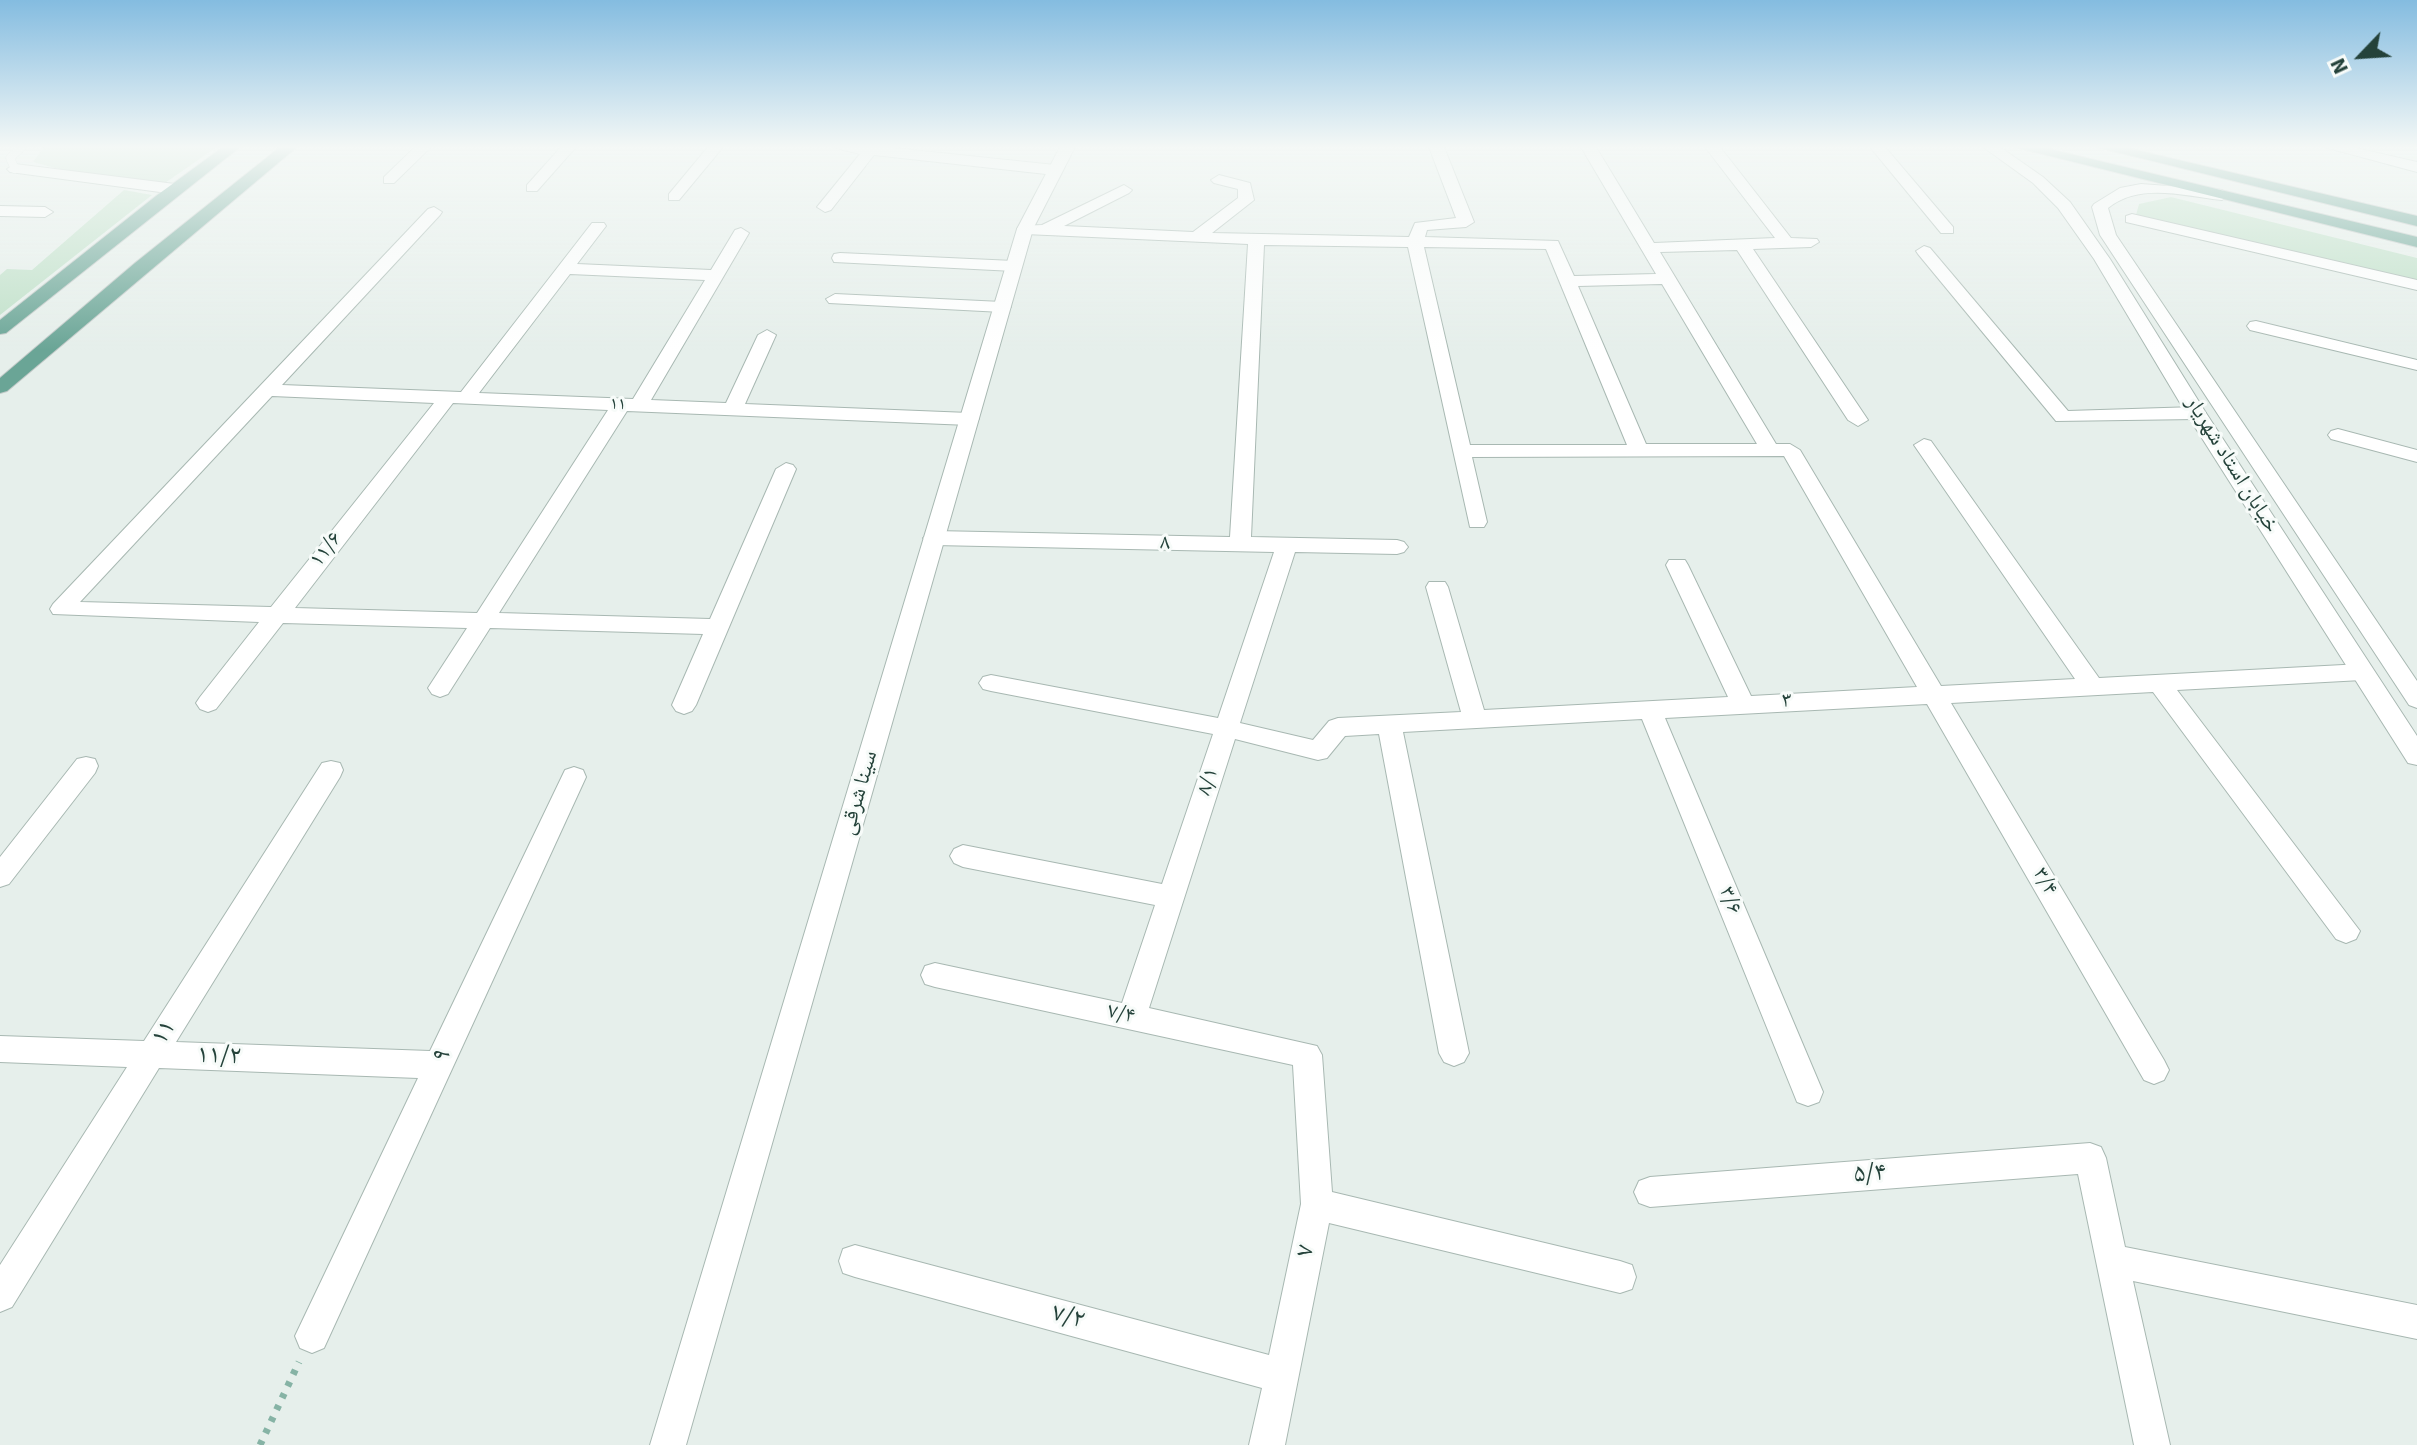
<!DOCTYPE html>
<meta charset="utf-8">
<style>
body{margin:0}
#map{position:relative;width:2417px;height:1445px;overflow:hidden;background:#e6efeb;font-family:"Source Sans 3",sans-serif}
canvas{display:block}
.north{position:absolute;left:2321px;top:16px;width:80px;height:80px;-webkit-text-stroke:6px #f7fbf9;paint-order:stroke;rotate:245deg;font-size:22px;font-weight:700;line-height:32px;text-align:center;color:#24423a}
.north::after{content:'';display:block;margin:auto;width:28px;height:36px;background:#24423a;clip-path:polygon(50% 0,100% 100%,50% 72%,0 100%)}
</style>
<div id="map">
<canvas width="2417" height="1445"></canvas>
<div class="north">N</div>
</div>
<script>
const ctx = document.querySelector('canvas').getContext('2d');
ctx.lineJoin = 'round';
function paint(path, color) { ctx.fillStyle = color; ctx.fill(path, 'evenodd'); }
function trace(path, color, width, dash) { ctx.strokeStyle = color; ctx.lineWidth = width; ctx.lineCap = dash ? 'butt' : 'round'; ctx.setLineDash(dash || []); ctx.stroke(path); }
function label(font, color, halo, rows, align = 'center') {
  ctx.font = font + ' "Source Sans 3","Noto Naskh Arabic",sans-serif'; ctx.lineWidth = 6; ctx.setLineDash([]); ctx.textBaseline = 'middle'; ctx.strokeStyle = halo; ctx.fillStyle = color; for (const [text, x, y, turn = 0] of rows) {
    ctx.save(); ctx.translate(x, y); ctx.rotate((+turn || 0) * Math.PI / 180); ctx.textAlign = isNaN(turn) ? turn : align; if (halo) ctx.strokeText(text, 0, 0); ctx.fillText(text, 0, 0); ctx.restore();
  }
}
paint(new Path2D(`
 M44 147H217L162 185 66 171 33 162Z
 M124 190 152 195 0 315V275L7 269 32 270Z
 M2171 197 2417 258V280L2136 215 2139 204Z`), '#bfe0c8');
const service = new Path2D(`
 M15 169 10 158 22 147`);
const minor = new Path2D(`
 M415 147H431L394 183H384V177Z
 M561 147H576L537 191H527V185Z
 M708 147H723L679 200H669V194Z
 M832 147H884L1055 165 1063 170 1055 175 874 155 831 210 825 212 817 207 860 154Z
 M1429 147H1444L1474 222 1466 227 1427 230 1425 237 1558 241 1574 276 1656 274 1581 147H1596L1654 243 1775 238 1705 147H1720L1791 238 1817 239 1819 242 1811 247 1753 249 1868 420 1858 426 1848 420 1737 250 1660 252 1776 444H1790L1800 450 1941 686 2075 679 1914 445 1924 439 1931 441 2099 678 2362 664 2370 666 2374 672 2370 678 2362 680 2177 690 2360 931 2356 939 2346 943 2336 939 2153 692 1951 703 2164 1060 2169 1070 2164 1080 2154 1084 2144 1080 1927 704 1665 718 1823 1092 1819 1102 1808 1106 1797 1102 1793 1092 1642 719 1403 732 1469 1053 1464 1062 1454 1066 1444 1062 1439 1053 1379 734 1345 736 1327 758 1318 760 1235 739 1149 1008 1317 1046 1322 1055 1332 1192 1620 1261 1632 1265 1636 1277 1632 1289 1620 1293 1329 1223 1285 1445H1249L1262 1388 855 1277 843 1273 839 1261 843 1249 855 1245 1269 1355 1301 1204 1293 1065 935 987 925 984 921 975 925 966 935 963 1122 1003 1155 905 963 867 954 863 950 856 954 849 963 845 1162 884 1213 734 991 691 983 689 979 683 983 677 991 675 1218 718 1274 552 934 545 923 538 934 531 1230 537 1248 244 1025 234 1017 229 1019 226 1042 225 1124 185 1132 190 1129 193 1064 226 1193 232 1238 198V189L1214 183 1211 180 1219 175 1250 183 1254 200 1212 233 1409 237 1415 223 1456 218ZM1264 245 1408 247 1470 527H1484L1487 522 1472 457 1784 456 1917 687 1751 696 1688 565 1685 560H1669L1666 565 1728 697 1484 710 1448 587 1445 582H1429L1426 587 1461 712 1338 718 1329 721 1313 740 1240 723 1295 552 1397 554 1404 552 1408 547 1404 542 1397 540 1251 537ZM1424 247 1546 249 1627 445H1470ZM1662 284 1757 444H1646L1578 286Z
 M1870 147H1885L1953 227V233H1941Z
 M2324 147H2352L2417 162V172Z
 M15 164 175 184 183 189 175 194 10 172 7 169Z
 M0 206 45 207 53 212 45 217 0 216Z
 M434 207 442 212 440 215 282 385 461 392 592 223H604L606 226 577 264 711 270 735 230 741 228 749 233 651 400 726 403 758 335 767 330 776 335 745 404 969 413 979 419 969 425 627 411 499 613 710 619 776 469 786 463 793 465 796 469 696 705 692 711 684 714 676 711 672 705 703 634 490 628 448 694 440 697 432 694 428 688 467 628 283 623 216 709 208 712 200 709 196 703 200 697 259 622 53 614 50 609 53 604 428 209ZM570 274 705 280 633 399 479 393ZM272 396 434 403 271 607 80 602ZM453 403 608 410 477 613 295 608Z
 M2132 214 2417 280V290L2126 222V216Z
 M1924 246 1930 248 2068 411 2196 407 2206 413 2196 419 2056 421 1918 254 1916 251Z
 M840 253 1014 261 1022 266 1014 271 834 262 832 258 834 254Z
 M835 294 1002 302 1011 307 1002 312 829 303 826 299Z
 M2256 321 2417 360V370L2250 330 2247 326 2250 322Z
 M2338 429 2417 450V462L2331 439 2328 435 2331 431Z
 M86 757 95 759 98 766 95 773 9 884 0 887V857L77 759Z
 M331 761 340 763 343 770 340 777 176 1042 430 1051 565 770 574 767 583 770 586 777 324 1348 312 1353 300 1348 295 1336 418 1078 159 1068 12 1307 0 1312V1265L127 1067 0 1062V1036L144 1041 322 763Z
 M2090 1143 2101 1147 2106 1158 2125 1247 2417 1305V1339L2133 1281 2170 1445H2134L2078 1174 1650 1207 1639 1203 1634 1192 1639 1181 1650 1177Z`);
const tertiary = new Path2D(`
 M1060 147H1075L1033 229 686 1445H650L1017 229Z
 M1983 147H2000L2043 177 2070 202 2110 259 2206 413 2417 736V765L2408 763 2186 413 2094 259 2058 208 2033 183Z
 M2141 184 2222 190 2230 195 2222 200C2184 196 2140 182 2108 208L2116 235 2417 681V708L2409 705 2100 235 2092 207 2094 204 2120 188Z`);
const primary = new Path2D(`
 M223 147H240L6 333 0 334V320L156 196Z
 M280 147H297L7 391 0 393V378L135 263Z
 M2014 147H2041L2417 237V247Z
 M2096 147H2123L2417 216V226Z`);
trace(service, '#a8b8b2', 9);
trace(minor, '#a8b8b2', 2);
trace(tertiary, '#a8b8b2', 2);
trace(primary, '#c2cac8', 2);
trace(new Path2D(`
 M260 1445 299 1362`), '#86b3a5', 7, [5, 8]);
trace(service, '#fff', 8);
paint(minor, '#fff');
paint(tertiary, '#fff');
paint(primary, '#6aa596');
const sky = ctx.createLinearGradient(0, 0, 0, 350);
sky.addColorStop(0, '#84bce0');
sky.addColorStop(0.42, '#f4f8f6');
sky.addColorStop(1, '#f4f8f600');
ctx.fillStyle = sky;
ctx.fillRect(0, 0, 2417, 350);
label('18px', '#24423a', '#f7fbf9', [
 ["۱۱",618,405,2]
]);
label('22px', '#24423a', '#f7fbf9', [
 ["خیابان استاد شهریار",2231,465,58],
 ["۸",1165,544,2],
 ["۱۱/۶",327,550,-52],
 ["۳",1787,702,-3],
 ["۸/۱",1209,782,-72],
 ["سینا شرقی",860,793,-74],
 ["۳/۴",2044,882,60],
 ["۳/۶",1729,901,68],
 ["۷/۴",1121,1015,12]
]);
label('26px', '#24423a', '#f7fbf9', [
 ["۱۱",165,1033,-58],
 ["۹",443,1056,-65],
 ["۱۱/۲",219,1057,2],
 ["۵/۴",1870,1175,-4],
 ["۷",1307,1251,-78],
 ["۷/۲",1068,1318,15]
]);
</script>
